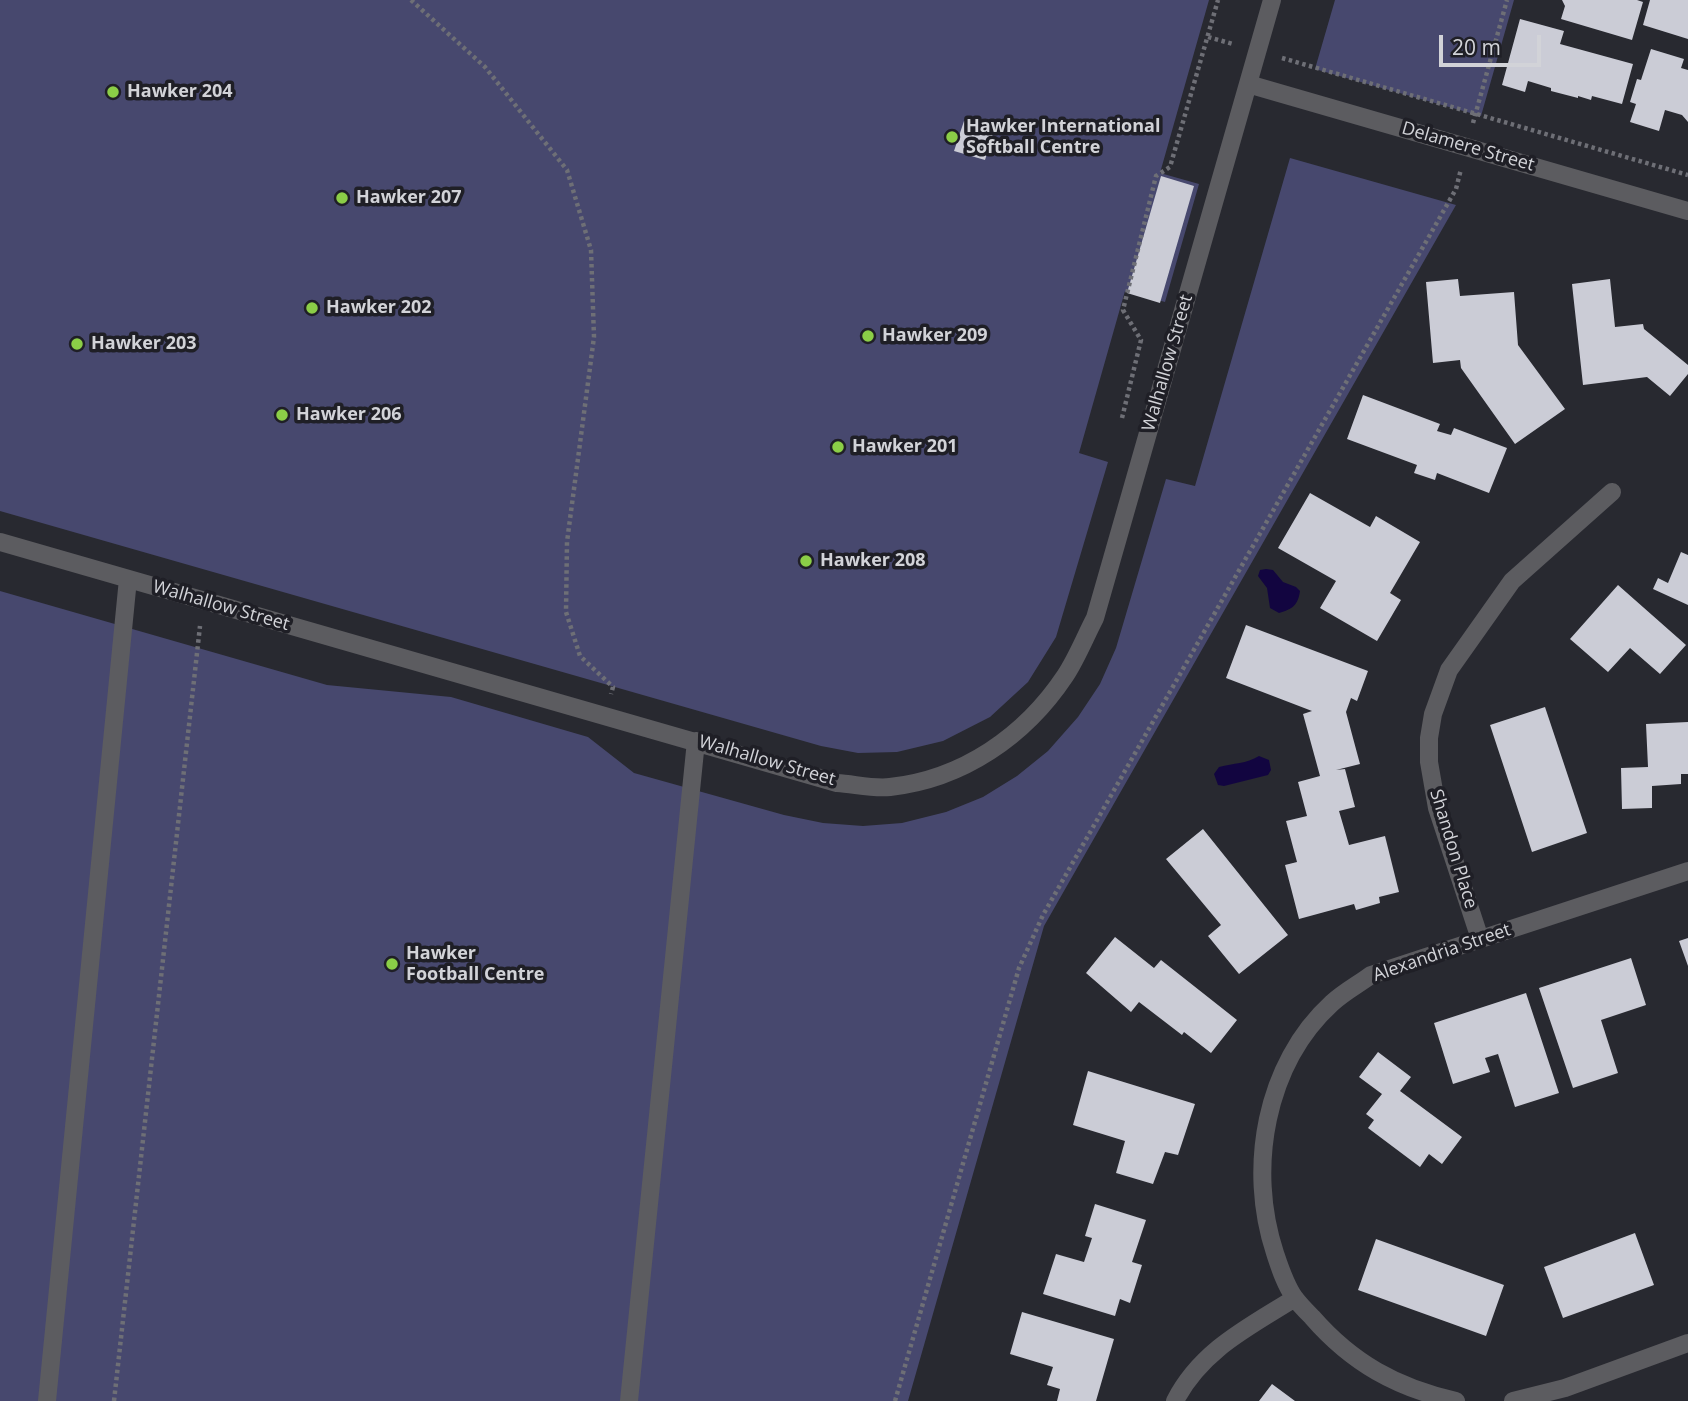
<!DOCTYPE html>
<style>
body{margin:0}
#map{position:relative;width:1688px;height:1401px;overflow:hidden;background:#282930;font-family:"Open Sans",sans-serif}
canvas{display:block}
.scale{position:absolute;left:1439px;top:35px;width:102px;height:32px;box-sizing:border-box;border:4px solid #d2d3d8;border-top:0;padding-left:9px;font-size:21px;line-height:24px;white-space:nowrap;color:#d2d3d8;-webkit-text-stroke:5px #1f1f26;paint-order:stroke}
</style>
<div id="map">
<canvas width="1688" height="1401"></canvas>
<div class="scale">20 m</div>
</div>
<script>
const ctx = document.querySelector('canvas').getContext('2d');
ctx.lineJoin = 'round';
function paint(path, color) { ctx.fillStyle = color; ctx.fill(path, 'evenodd'); }
function trace(path, color, width, dash) { ctx.strokeStyle = color; ctx.lineWidth = width; ctx.lineCap = dash ? 'butt' : 'round'; ctx.setLineDash(dash || []); ctx.stroke(path); }
function label(font, color, halo, rows, align = 'center') {
  ctx.font = font + ' "Open Sans",sans-serif'; ctx.lineWidth = 7; ctx.setLineDash([]); ctx.textBaseline = 'middle'; ctx.strokeStyle = halo; ctx.fillStyle = color; for (const [text, x, y, turn = 0] of rows) {
    ctx.save(); ctx.translate(x, y); ctx.rotate((+turn || 0) * Math.PI / 180); ctx.textAlign = isNaN(turn) ? turn : align; if (halo) ctx.strokeText(text, 0, 0); ctx.fillText(text, 0, 0); ctx.restore();
  }
}
paint(new Path2D(`
 M0 0H1209L1160 173 1199 184 1165 302 1125 291 1079 453 1108 462 1056 637 1028 682 990 717 943 741 897 752 858 753 821 746 0 511Z
 M1335 0H1514L1481 116 1315 69Z
 M1290 158 1456 205 1044 926 908 1401H0V591L327 685 451 697 588 737 634 773 784 815 823 823 863 826 902 823 946 812 983 797 1017 776 1048 751 1078 717 1100 684 1116 648 1166 479 1195 486Z`), '#47486e');
paint(new Path2D(`
 M1266 569 1273 570 1283 582 1296 587 1300 591C1298 605 1293 609 1279 613L1270 608 1267 588 1258 576 1260 570Z
 M1259 756 1269 760 1271 770 1268 775 1224 786 1218 785 1214 774 1219 767C1234 763 1246 764 1259 756Z`), '#120540');
paint(new Path2D(`
 M1562 0H1637L1643 2 1632 40 1561 19 1565 6Z
 M1650 0H1688V39L1643 25Z
 M1520 19 1564 31 1560 44 1633 64 1622 104 1592 96 1591 100 1578 96V98L1551 91V88L1528 81 1525 92 1502 85Z
 M1651 49 1684 59 1681 68 1688 70V122L1682 115 1665 110 1659 131 1630 122 1636 104 1630 102 1637 79 1641 80Z
 M964 121 994 131 985 160 954 151Z
 M1161 176 1194 186 1160 303 1127 293Z
 M1458 279 1460 296 1514 292 1518 345 1565 409 1515 444 1461 368 1460 360 1433 363 1426 282Z
 M1610 279 1615 327 1643 324 1644 329 1688 365V374L1670 396 1647 377 1583 385 1572 284Z
 M1363 395 1440 424 1437 431 1451 435 1454 428 1507 448 1489 493 1437 473 1435 480 1414 473 1417 465 1347 439Z
 M1310 493 1370 527 1376 516 1420 542 1390 593 1401 600 1377 641 1320 608 1336 581 1278 548Z
 M1681 552 1688 555V605L1653 589 1658 578 1668 583Z
 M1618 585 1686 645 1660 674 1630 648 1608 672 1570 639Z
 M1246 625 1368 671 1357 701 1351 698 1346 712 1360 764 1336 770 1345 769 1355 807 1339 811 1349 845 1385 836 1399 892 1379 897 1380 903 1356 910 1354 904 1299 919 1285 865 1297 862 1286 821 1307 816 1298 782 1320 776 1303 714 1312 711 1226 678Z
 M1545 707 1587 833 1532 852 1490 725Z
 M1688 722V774H1681V784L1652 786V808L1622 809 1621 768 1648 767 1646 724Z
 M1203 829 1288 935 1239 974 1208 936 1221 925 1166 859Z
 M1115 937 1154 968 1161 960 1237 1020 1211 1053 1184 1032 1182 1035 1139 1002 1131 1012 1086 973Z
 M1688 938V966L1679 941Z
 M1631 958 1646 1005 1601 1020 1618 1073 1573 1088 1539 988Z
 M1526 993 1559 1093 1515 1107 1498 1054 1485 1058 1490 1072 1453 1084 1434 1023Z
 M1378 1052 1411 1077 1400 1091 1462 1137 1442 1164 1429 1154 1420 1167 1368 1128 1374 1120 1366 1114 1382 1094 1359 1077Z
 M1088 1071 1195 1104 1178 1155 1165 1152 1153 1184 1116 1173 1125 1141 1073 1125Z
 M1095 1204 1146 1220 1132 1262 1142 1265 1130 1303 1120 1299 1115 1316 1043 1294 1056 1254 1084 1262 1092 1238 1085 1236Z
 M1635 1233 1654 1285 1563 1318 1544 1267Z
 M1376 1239 1504 1285 1486 1336 1358 1290Z
 M1022 1312 1114 1339 1096 1401H1057L1060 1389 1047 1385 1053 1367 1010 1354Z
 M1272 1384 1295 1401H1259Z`), '#cbccd6');
trace(new Path2D(`
 M411 0 485 67 567 170 591 250 594 337 567 542 566 612 580 656 613 687 611 694
 M1208 37 1233 44
 M1282 58 1688 175
 M1473 123 1507 0
 M1122 418 1141 340 1123 310 1156 176 1170 167 1218 0
 M114 1401 200 626
 M895 1401 1019 968 1043 915 1456 189 1461 169`), '#6e6f76', 4.5, [3.5, 3.5]);
trace(new Path2D(`
 M1248 84 1688 211
 M0 542 837 783C854 784 873 789 890 787 963 779 1025 736 1065 676 1077 658 1085 637 1095 618L1272 0
 M1480 939 1437 808 1429 762V738L1433 714 1449 670 1512 581 1612 492
 M47 1401 128 579
 M629 1401 696 741
 M1175 1401C1201 1350 1249 1327 1295 1298
 M1456 1401C1397 1388 1352 1363 1312 1317 1306 1311 1299 1304 1294 1297 1285 1284 1280 1268 1275 1253 1247 1169 1265 1064 1332 1003 1344 992 1359 984 1371 975L1688 871
 M1513 1401 1565 1388 1688 1343`), '#5c5c60', 18);
for (const [x, y, r, color] of [
 [113,92,7,"#8bce47"],
 [952,137,7,"#8bce47"],
 [342,198,7,"#8bce47"],
 [312,308,7,"#8bce47"],
 [868,336,7,"#8bce47"],
 [77,344,7,"#8bce47"],
 [282,415,7,"#8bce47"],
 [838,447,7,"#8bce47"],
 [806,561,7,"#8bce47"],
 [392,964,7,"#8bce47"]
]) { const dot = new Path2D(); dot.arc(x, y, r, 0, 2 * Math.PI); ctx.fillStyle = color; ctx.fill(dot); trace(dot, '#1f1f26', 2.5); }
label('bold 18px', '#d2d3d8', '#1f1f26', [
 ["Hawker 204",127,92],
 ["Hawker International",966,127],
 ["Softball Centre",966,148],
 ["Hawker 207",356,198],
 ["Hawker 202",326,308],
 ["Hawker 209",882,336],
 ["Hawker 203",91,344],
 ["Hawker 206",296,415],
 ["Hawker 201",852,447],
 ["Hawker 208",820,561],
 ["Hawker",406,954],
 ["Football Centre",406,975]
], 'left');
label('18px', '#d2d3d8', '#1f1f26', [
 ["Delamere Street",1468,147,16],
 ["Walhallow Street",1168,363,-74],
 ["Walhallow Street",221,606,16],
 ["Walhallow Street",767,761,16],
 ["Shandon Place",1453,849,73],
 ["Alexandria Street",1442,953,-19]
]);
</script>
